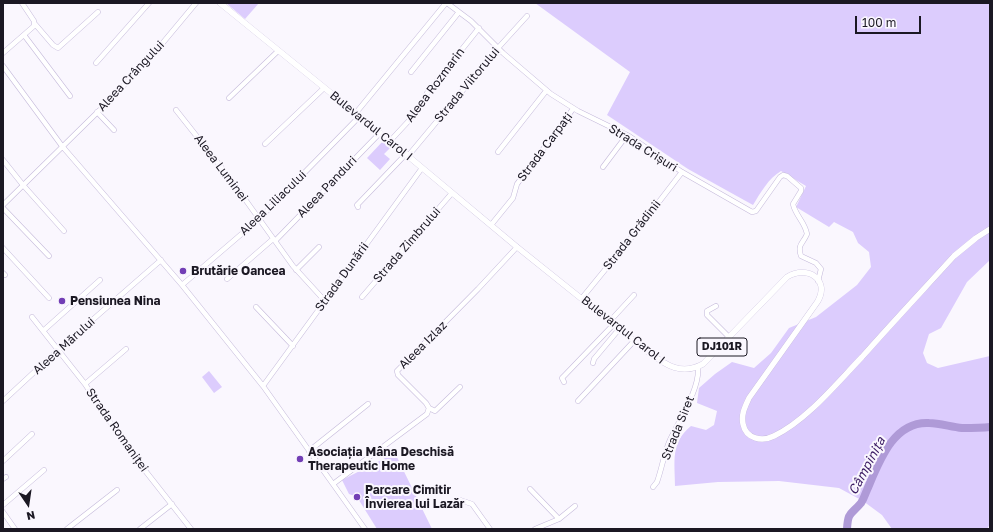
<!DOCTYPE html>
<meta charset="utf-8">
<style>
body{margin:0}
#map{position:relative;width:993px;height:532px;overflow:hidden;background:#faf7fe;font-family:"Golos Text",sans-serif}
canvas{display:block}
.frame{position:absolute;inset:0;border:4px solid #1b1823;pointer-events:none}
.north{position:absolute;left:8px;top:484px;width:40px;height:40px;-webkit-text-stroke:3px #faf7fe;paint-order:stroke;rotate:167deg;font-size:11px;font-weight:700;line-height:16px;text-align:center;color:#1b1823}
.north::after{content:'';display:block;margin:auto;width:14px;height:18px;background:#1b1823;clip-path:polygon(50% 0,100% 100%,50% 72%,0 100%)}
.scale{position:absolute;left:855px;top:16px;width:66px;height:18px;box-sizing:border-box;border:2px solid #1b1823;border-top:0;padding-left:5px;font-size:12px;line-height:14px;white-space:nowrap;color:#1b1823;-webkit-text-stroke:3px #faf7fe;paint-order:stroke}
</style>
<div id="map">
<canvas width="993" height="532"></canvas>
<div class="frame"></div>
<div class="north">N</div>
<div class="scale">100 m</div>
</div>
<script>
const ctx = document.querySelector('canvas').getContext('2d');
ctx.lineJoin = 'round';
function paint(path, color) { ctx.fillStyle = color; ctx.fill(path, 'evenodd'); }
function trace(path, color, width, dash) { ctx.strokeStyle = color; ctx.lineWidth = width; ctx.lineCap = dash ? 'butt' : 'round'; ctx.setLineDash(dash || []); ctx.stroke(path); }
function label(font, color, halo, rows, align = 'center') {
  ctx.font = font + ' "Golos Text",sans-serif'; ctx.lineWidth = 4; ctx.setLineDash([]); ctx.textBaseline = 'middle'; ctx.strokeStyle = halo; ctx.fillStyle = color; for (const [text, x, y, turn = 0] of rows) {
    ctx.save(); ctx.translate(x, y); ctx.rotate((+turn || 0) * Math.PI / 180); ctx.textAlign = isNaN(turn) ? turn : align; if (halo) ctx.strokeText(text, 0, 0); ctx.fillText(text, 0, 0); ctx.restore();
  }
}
paint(new Path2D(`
 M226 3H259L245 19Z
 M535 3H990V260L967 282 941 328 929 334 923 353 927 363 938 368 990 356V524L987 529H892L882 515 863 501 839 488 779 481 718 482 675 486C675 462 670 443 691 426L706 430 714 425 717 411 697 403 699 388 715 374 732 362 754 368 771 353 789 328 816 317 857 285 871 267 869 252 858 243 853 232 834 222 829 227 796 207 806 186 781 171C768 179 761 192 753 205L688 169 607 115 630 72Z
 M383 141 390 148 384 154 390 159 380 170 367 158Z
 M209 371 222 387 214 393 202 377Z
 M395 453 432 529H377L357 497 349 494 342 480Z`), '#dcccfd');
trace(new Path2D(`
 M847 529C848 511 851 515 861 503 864 499 865 494 867 490 879 462 893 421 929 423 940 423 951 427 962 428 971 428 981 428 990 427`), '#af9ad7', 8);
const minor = new Path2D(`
 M447 3 471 21 503 53 551 94 578 111 629 136 682 172 752 212 756 211 780 177 783 175 787 176 801 188V191L793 204C795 215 805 222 807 234 803 244 797 244 801 256L816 263 821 269 818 281
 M35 24 53 45 58 48 98 12
 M24 35 70 96
 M3 53 34 26V21L22 3
 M96 63 149 3
 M3 66 62 146 182 285 263 386 365 529
 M411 72 459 12
 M229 98 278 51
 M176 110 229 177 293 266 325 301
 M97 112 114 130
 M355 114 446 3
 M390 141 417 112 427 93 479 28
 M265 144 324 88
 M498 152 546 91
 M408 156 498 48 527 16
 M3 160 23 185 64 231
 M603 167 627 135
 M3 205 114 96 161 45 196 3
 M358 207 357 205 359 203 406 154
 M3 208 49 256
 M491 225 513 198 517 184 573 109
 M275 241 380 133
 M3 248 49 298
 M296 270 319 247
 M3 273 5 275
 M227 279 273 239
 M182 285 259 219 359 117
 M362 297 452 193
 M582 298 631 238 682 172
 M716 306 707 311V315L730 338
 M256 307 293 346
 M32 317 85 384 125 445 191 529
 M610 321 634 295
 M43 331 100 280
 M593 363 594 359 620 328
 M564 382 562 378 565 375 614 324
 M85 384 126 349
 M263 386 422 168
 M3 401 58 350 161 260
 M578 401 634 341
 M429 408 426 403 398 375 397 371 478 289 517 247
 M429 408 435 411 460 387
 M309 451 368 404
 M3 461 32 434
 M3 479 6 477
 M333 484 427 414 429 408
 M653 487 657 482C662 468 664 453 670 440 679 420 700 389 698 367
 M530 489 559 519
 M457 499 472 504 490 529
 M3 505 44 470
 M3 512 15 529
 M67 529 117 490
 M140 529 172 504
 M535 529 559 519 575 506`);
const major = new Path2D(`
 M220 3 390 141 517 247 648 352C666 365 681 376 703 364L787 277C807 265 830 279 818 301L749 398C745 407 741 414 743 424 746 439 762 442 774 436 807 420 837 383 862 357 892 323 923 290 954 256L976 238 990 229`);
trace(minor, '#c4b9da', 5.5);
trace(major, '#c4b9da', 6);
trace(minor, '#fff', 4.5);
trace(major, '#fff', 5.5);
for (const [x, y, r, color] of [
 [183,271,4,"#723eb5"],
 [62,301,4,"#723eb5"],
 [300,459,4,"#723eb5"],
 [357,497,4,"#723eb5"]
]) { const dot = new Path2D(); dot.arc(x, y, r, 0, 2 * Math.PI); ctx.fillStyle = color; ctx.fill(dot); trace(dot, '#faf7fe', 1.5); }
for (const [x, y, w] of [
 [722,347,50]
]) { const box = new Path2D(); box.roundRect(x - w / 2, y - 9, w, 18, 3); ctx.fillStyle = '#faf7fe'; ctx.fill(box); trace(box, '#1b1823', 1); }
label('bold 11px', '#1b1823', null, [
 ["DJ101R",722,347]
]);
label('12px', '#1b1823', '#faf7fe', [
 ["Aleea Crângului",131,76,-47],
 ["Aleea Rozmarin",435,85,-53],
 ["Strada Viitorului",467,85,-50],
 ["Bulevardul Carol I",371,126,39],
 ["Strada Carpați",545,147,-53],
 ["Strada Crișuri",643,148,32],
 ["Aleea Luminei",221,168,53],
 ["Aleea Panduri",327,187,-46],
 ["Aleea Liliacului",273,203,-44],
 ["Strada Grădinii",632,235,-52],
 ["Strada Zimbrului",407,245,-49],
 ["Strada Dunării",342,277,-54],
 ["Bulevardul Carol I",623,330,38],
 ["Aleea Izlaz",423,345,-45],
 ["Aleea Mărului",64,346,-42],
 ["Strada Siret",678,428,-68],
 ["Strada Romaniței",117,430,55]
]);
label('bold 12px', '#1b1823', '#faf7fe', [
 ["Brutărie Oancea",191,271],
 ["Pensiunea Nina",70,301],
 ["Asociația Mâna Deschisă",308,452],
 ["Therapeutic Home",308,466],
 ["Parcare Cimitir",365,490],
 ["Învierea lui Lazăr",365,504]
], 'left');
label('italic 13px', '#3c1c64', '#faf7fe', [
 ["Câmpinița",867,466,-62]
]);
</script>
